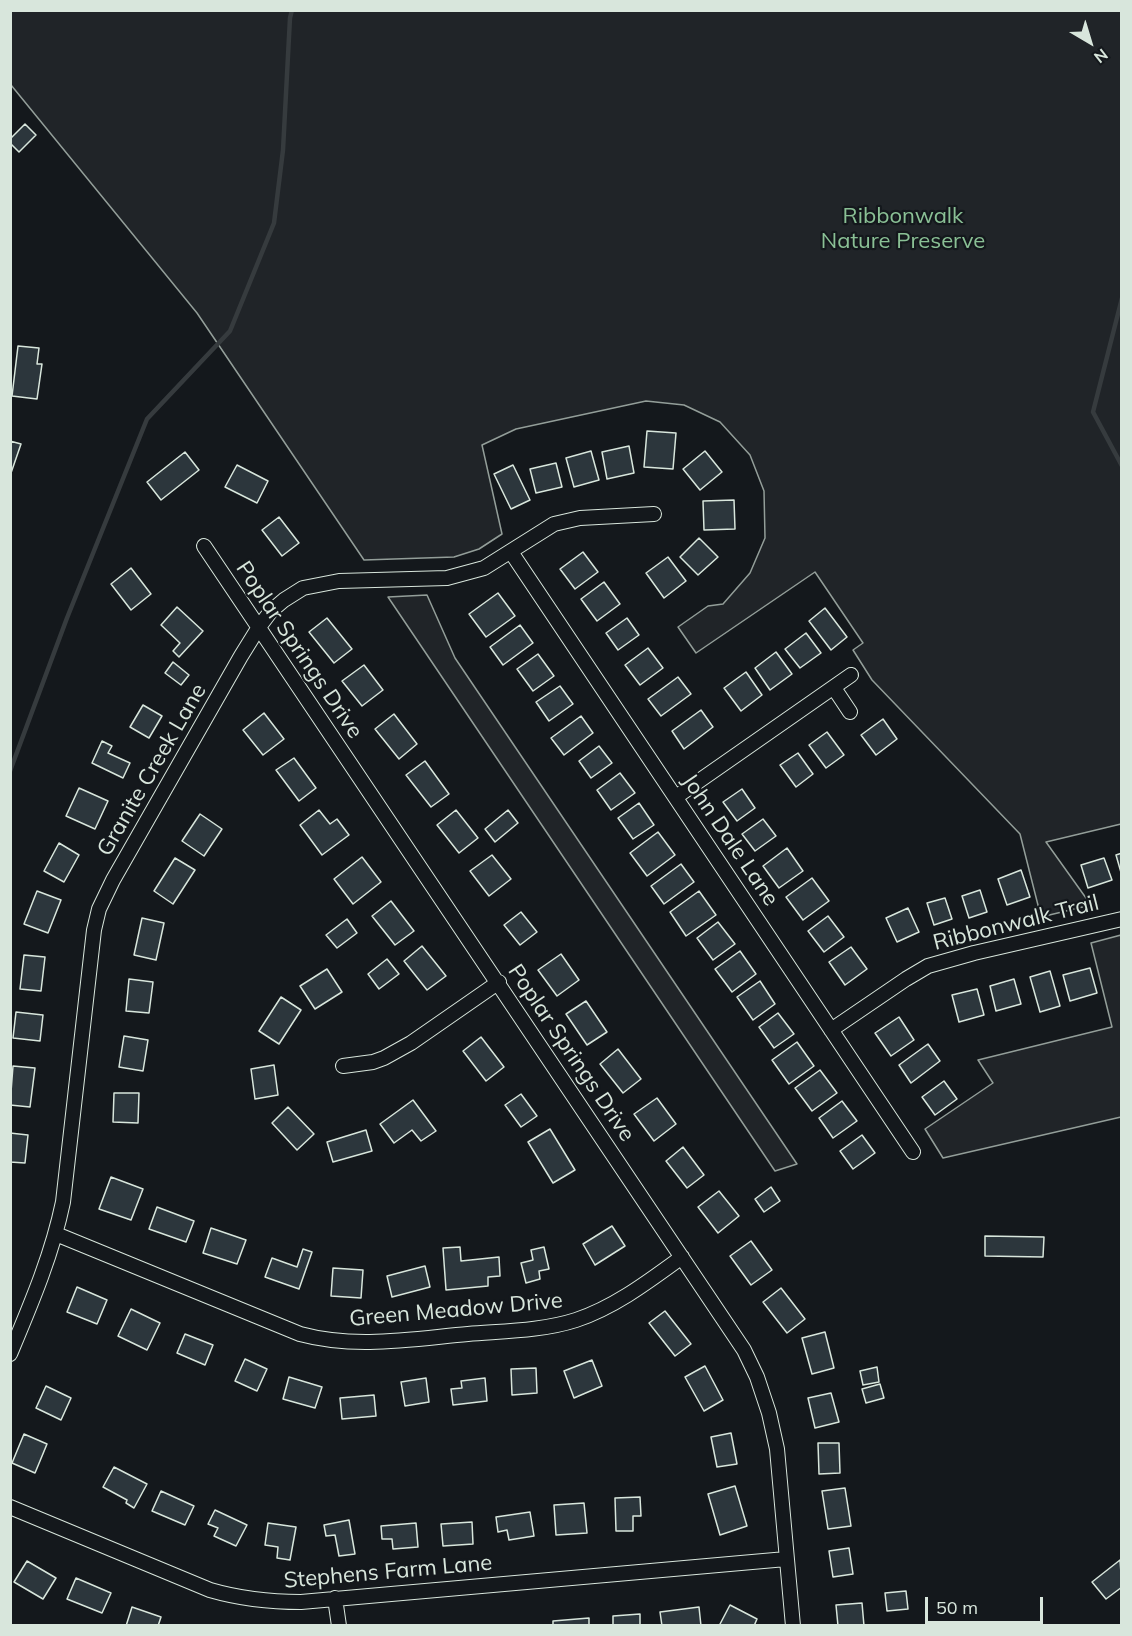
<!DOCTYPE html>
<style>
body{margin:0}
#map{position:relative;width:1132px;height:1636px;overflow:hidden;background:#14181c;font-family:Mulish,sans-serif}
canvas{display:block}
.frame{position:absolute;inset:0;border:12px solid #d8e6dc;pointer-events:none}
.north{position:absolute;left:1060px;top:12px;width:60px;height:60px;-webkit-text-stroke:4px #14181c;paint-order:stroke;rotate:142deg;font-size:16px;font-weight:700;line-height:24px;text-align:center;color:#d8e6dc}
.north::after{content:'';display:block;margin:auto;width:21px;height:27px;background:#d8e6dc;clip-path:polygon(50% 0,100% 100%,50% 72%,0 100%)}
.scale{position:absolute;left:925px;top:1597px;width:118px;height:27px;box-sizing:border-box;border:3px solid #d8e6dc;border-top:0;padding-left:8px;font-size:18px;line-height:21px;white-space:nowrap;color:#d8e6dc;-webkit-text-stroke:4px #14181c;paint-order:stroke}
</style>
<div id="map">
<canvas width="1132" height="1636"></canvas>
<div class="frame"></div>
<div class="north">N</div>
<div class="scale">50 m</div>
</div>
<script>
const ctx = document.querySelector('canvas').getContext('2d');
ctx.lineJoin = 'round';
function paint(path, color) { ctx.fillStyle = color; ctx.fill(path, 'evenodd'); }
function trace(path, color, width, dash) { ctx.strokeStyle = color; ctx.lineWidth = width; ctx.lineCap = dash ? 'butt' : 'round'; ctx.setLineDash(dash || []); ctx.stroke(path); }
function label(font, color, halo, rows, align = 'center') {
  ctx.font = font + ' Mulish,sans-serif'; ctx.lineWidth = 4.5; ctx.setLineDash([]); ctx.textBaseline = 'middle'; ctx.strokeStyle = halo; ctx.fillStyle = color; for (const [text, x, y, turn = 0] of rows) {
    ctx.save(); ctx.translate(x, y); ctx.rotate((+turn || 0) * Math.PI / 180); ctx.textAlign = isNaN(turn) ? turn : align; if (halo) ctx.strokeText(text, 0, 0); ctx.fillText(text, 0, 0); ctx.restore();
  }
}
const green = new Path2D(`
 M10 11H1121V824L1046 842 1091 905 1041 917 1020 834 872 680 853 650 863 643 815 572 696 653 678 627 708 606 723 604 750 573 765 538 764 491 750 455 720 422 684 405 646 401 516 429 482 445 502 534 479 549 454 557 364 560 197 313 11 85Z
 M427 595 455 658 797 1164 775 1171 388 597Z
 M1121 935V1117L943 1158 925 1129 993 1083 978 1060 1112 1027 1091 943Z`);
paint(green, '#202428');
trace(green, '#939e99', 1.5);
trace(new Path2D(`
 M1122 298 1093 412 1122 466
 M10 771 67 618 147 419 230 331 274 223 283 150 290 18 292 10`), '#363b3e', 4.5);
const building = new Path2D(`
 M25 124 36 135 19 152 10 143V139Z
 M18 346 39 348 37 364H42L37 399 12 396Z
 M647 431 676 433 673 469 644 467Z
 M10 441 21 444 11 473H10Z
 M629 446 634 473 607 479 602 452Z
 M591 451 599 480 574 487 566 458Z
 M705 451 722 472 700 490 683 469Z
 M185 452 199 470 161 500 147 482Z
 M556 463 562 487 536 493 530 469Z
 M237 465 268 481 257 503 225 487Z
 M513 465 530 500 511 509 494 474Z
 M734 500 735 529 704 530 703 501Z
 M279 517 299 543 282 556 262 530Z
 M699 538 718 557 698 575 680 557Z
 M583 552 598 572 575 589 560 569Z
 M668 557 686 581 664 598 646 573Z
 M131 568 151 594 131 610 111 584Z
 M604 582 620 604 597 621 581 599Z
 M498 593 515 616 486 637 469 614Z
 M177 607 203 631 179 657 173 651 180 643 161 625Z
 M825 608 847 637 831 650 809 621Z
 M327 618 352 649 334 663 309 632Z
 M627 618 639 635 618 650 606 633Z
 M520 625 533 643 503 665 490 647Z
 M806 633 821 653 800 668 785 649Z
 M648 648 663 668 640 685 625 665Z
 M776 652 792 674 770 690 755 668Z
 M538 654 554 676 533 691 517 669Z
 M173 662 189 675 181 685 165 673Z
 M364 665 383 690 362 706 342 681Z
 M746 672 762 695 741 711 724 688Z
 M678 677 691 694 661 716 648 699Z
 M560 686 573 704 549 721 536 702Z
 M143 705 162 716 149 738 130 727Z
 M701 710 713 727 684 749 672 731Z
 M264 713 284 739 263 755 243 730Z
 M394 714 417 744 399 759 375 729Z
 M581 716 593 733 564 755 551 738Z
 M883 719 897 739 876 755 861 735Z
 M827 732 844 755 826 768 809 745Z
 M102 741 112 746 108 753 130 763 123 778 92 763Z
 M599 746 612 763 591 778 579 761Z
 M798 753 813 774 796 787 780 765Z
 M294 758 316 788 299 801 276 770Z
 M425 761 449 794 431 807 406 775Z
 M620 773 635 793 611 810 597 790Z
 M79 788 108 801 95 829 66 816Z
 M742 789 755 808 737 821 723 802Z
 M639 803 654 825 633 839 618 818Z
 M319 810 330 824 337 819 349 835 322 855 300 825Z
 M456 810 478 838 459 853 437 825Z
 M508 810 518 823 495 842 485 829Z
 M200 814 222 829 204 856 182 841Z
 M763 819 776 836 755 851 742 834Z
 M658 832 675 855 647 876 630 853Z
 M59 843 79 855 64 882 44 871Z
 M787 848 803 871 779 888 763 866Z
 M1122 853V876L1116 855Z
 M492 855 511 879 489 896 470 871Z
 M362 857 381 882 353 904 334 879Z
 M175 858 195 870 173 904 154 891Z
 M1104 858 1112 880 1088 888 1081 865Z
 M681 864 694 882 664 904 651 886Z
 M1021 870 1030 897 1007 905 998 879Z
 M812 878 829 901 803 920 786 897Z
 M980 890 987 912 969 918 962 896Z
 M37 891 61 900 48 933 24 924Z
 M699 891 716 915 686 936 670 912Z
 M945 898 952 919 934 925 927 903Z
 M391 901 414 931 395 945 372 916Z
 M908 908 919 932 897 942 886 918Z
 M521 912 537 932 520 945 504 925Z
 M828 916 844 937 824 952 808 931Z
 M142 918 164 923 156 960 134 955Z
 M347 919 357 933 337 948 326 935Z
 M718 922 735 944 713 960 697 938Z
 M422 946 446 976 427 990 404 961Z
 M851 947 867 969 845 985 829 962Z
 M740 951 756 974 732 992 715 969Z
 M561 954 579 980 557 996 538 970Z
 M24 955 45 957 41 991 20 989Z
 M387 959 399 974 379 989 368 974Z
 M1090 968 1097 993 1070 1001 1063 975Z
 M327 969 342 992 315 1009 300 986Z
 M1050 971 1060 1006 1040 1012 1030 977Z
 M129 979 153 982 149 1013 126 1011Z
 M1014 979 1021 1004 996 1011 990 986Z
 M760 981 775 1004 753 1020 737 997Z
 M977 989 984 1015 959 1022 952 995Z
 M281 997 301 1010 279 1044 259 1031Z
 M586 1001 607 1032 587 1045 566 1014Z
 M16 1012 43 1015 40 1041 13 1038Z
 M778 1013 794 1034 774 1048 759 1027Z
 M899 1017 914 1040 891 1056 875 1033Z
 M124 1036 148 1040 143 1071 119 1067Z
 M481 1037 504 1067 486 1081 463 1051Z
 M797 1042 814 1066 789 1084 772 1060Z
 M928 1044 940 1061 911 1083 899 1065Z
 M618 1049 641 1079 623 1093 600 1064Z
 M274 1065 278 1095 255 1099 251 1069Z
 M13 1066 35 1068 30 1107 10 1105Z
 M820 1070 837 1093 812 1111 795 1088Z
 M944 1081 957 1099 935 1115 922 1097Z
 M114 1093H139L138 1123 113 1122Z
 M521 1094 537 1116 521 1127 505 1105Z
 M657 1098 676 1124 654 1141 634 1114Z
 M413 1100 436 1131 421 1141 412 1130 394 1143 380 1124Z
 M842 1101 857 1121 833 1138 819 1118Z
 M288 1107 314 1134 297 1150 272 1123Z
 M550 1129 575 1170 553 1183 528 1142Z
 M366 1130 372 1151 333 1162 327 1142Z
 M10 1133 28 1135 25 1163 10 1162Z
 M862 1135 875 1153 853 1169 840 1151Z
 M683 1147 704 1175 687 1188 666 1161Z
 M111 1177 143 1189 131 1220 99 1209Z
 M771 1187 780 1201 764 1212 755 1199Z
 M719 1191 739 1216 718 1233 698 1207Z
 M157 1207 194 1221 186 1242 149 1229Z
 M612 1226 625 1246 595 1265 583 1244Z
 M211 1228 246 1240 237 1264 203 1253Z
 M985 1236 1044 1237 1043 1257 985 1256Z
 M751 1241 772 1270 751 1285 730 1256Z
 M460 1247 461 1261 499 1257 500 1276 488 1277V1286L446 1290 443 1248Z
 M544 1247 549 1269 539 1271 540 1279 526 1283 521 1263 533 1260 531 1250Z
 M303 1249 312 1252 299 1289 265 1277 272 1258 297 1267Z
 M425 1266 430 1287 392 1297 387 1276Z
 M333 1268 363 1270 361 1298 331 1296Z
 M77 1287 107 1300 97 1324 67 1312Z
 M781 1288 805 1319 787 1333 763 1302Z
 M131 1309 160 1323 147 1350 118 1336Z
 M665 1311 691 1344 675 1356 649 1323Z
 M825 1332 834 1368 812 1374 802 1338Z
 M185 1334 213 1345 205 1365 177 1353Z
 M245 1359 267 1369 257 1391 235 1381Z
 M592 1360 602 1386 574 1398 564 1371Z
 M705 1366 723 1400 704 1411 685 1377Z
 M877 1367 879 1382 863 1385 860 1371Z
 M536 1368 537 1393 512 1395 511 1369Z
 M289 1377 322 1387 315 1408 283 1399Z
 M426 1378 429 1402 405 1406 401 1382Z
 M485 1378 487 1401 453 1405 451 1389 462 1388 461 1381Z
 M880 1384 884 1398 866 1403 862 1389Z
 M46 1386 71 1398 61 1420 36 1408Z
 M831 1393 839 1422 815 1428 808 1398Z
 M374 1395 376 1416 342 1419 340 1398Z
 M731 1433 737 1464 717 1467 711 1437Z
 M24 1434 47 1444 35 1473 12 1463Z
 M818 1443H839L840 1473 819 1474Z
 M114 1467 147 1484 134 1508 126 1503 127 1500 103 1487Z
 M735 1486 747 1526 720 1535 708 1494Z
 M845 1488 851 1526 828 1529 822 1491Z
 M161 1491 194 1506 185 1525 152 1511Z
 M640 1497 641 1516H633V1531H616L615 1498Z
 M584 1503 587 1533 556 1535 554 1505Z
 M215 1510 247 1525 236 1546 214 1536 218 1528 208 1524Z
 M530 1512 534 1536 509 1540 507 1530 498 1532 496 1517Z
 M349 1520 355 1554 339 1556 335 1535 326 1536 324 1525Z
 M472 1522 473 1544 443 1546 441 1524Z
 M268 1523 296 1527 290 1560 277 1558 278 1547 265 1545Z
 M416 1523 418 1547 393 1549 392 1539H382L381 1526Z
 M849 1548 853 1574 833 1577 829 1551Z
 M1120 1560 1122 1587 1106 1599 1092 1582Z
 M27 1561 56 1578 43 1599 14 1582Z
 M76 1578 111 1593 102 1613 67 1599Z
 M906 1591 908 1609 887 1611 885 1593Z
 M862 1603 864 1626H838L836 1605Z
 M730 1605 757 1619 754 1626H719Z
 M132 1607 161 1617 158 1626H126Z
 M699 1607 701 1626H662L660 1612Z
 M640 1614V1626H613V1616Z
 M589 1618V1626H553V1621Z`);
paint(building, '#2c363c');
trace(building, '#d8e6dc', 1.5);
const street = new Path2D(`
 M204 546 744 1350 757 1377 769 1413 777 1449 793 1626
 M511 552 913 1152
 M834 688 850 712
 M676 797 851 675
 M831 1030 906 979 928 966 974 953 1122 919
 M343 1066 373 1062 384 1058 411 1043 499 982
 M56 1234 300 1334C355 1349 412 1339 468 1334 503 1331 542 1331 576 1320 615 1307 649 1281 682 1257
 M10 1354C31 1304 52 1255 63 1202L94 930 99 909 113 880 241 656 259 627 271 611 284 600 303 588 339 581 447 578 484 568 554 524 580 518 654 514
 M10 1507 210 1590C241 1599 269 1602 301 1602L786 1559
 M335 1598 339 1626`);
trace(street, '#d8e6dc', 16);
trace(street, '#14181c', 14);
label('22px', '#8ac095', '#14181c', [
 ["Ribbonwalk",903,216],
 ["Nature Preserve",903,241]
]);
label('22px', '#d8e6dc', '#14181c', [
 ["Poplar Springs Drive",299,650,56],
 ["Granite Creek Lane",152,770,-60],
 ["John Dale Lane",730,840,56],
 ["Ribbonwalk Trail",1016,923,-14],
 ["Poplar Springs Drive",571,1053,56],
 ["Green Meadow Drive",456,1310,-5],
 ["Stephens Farm Lane",388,1572,-5]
]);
</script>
